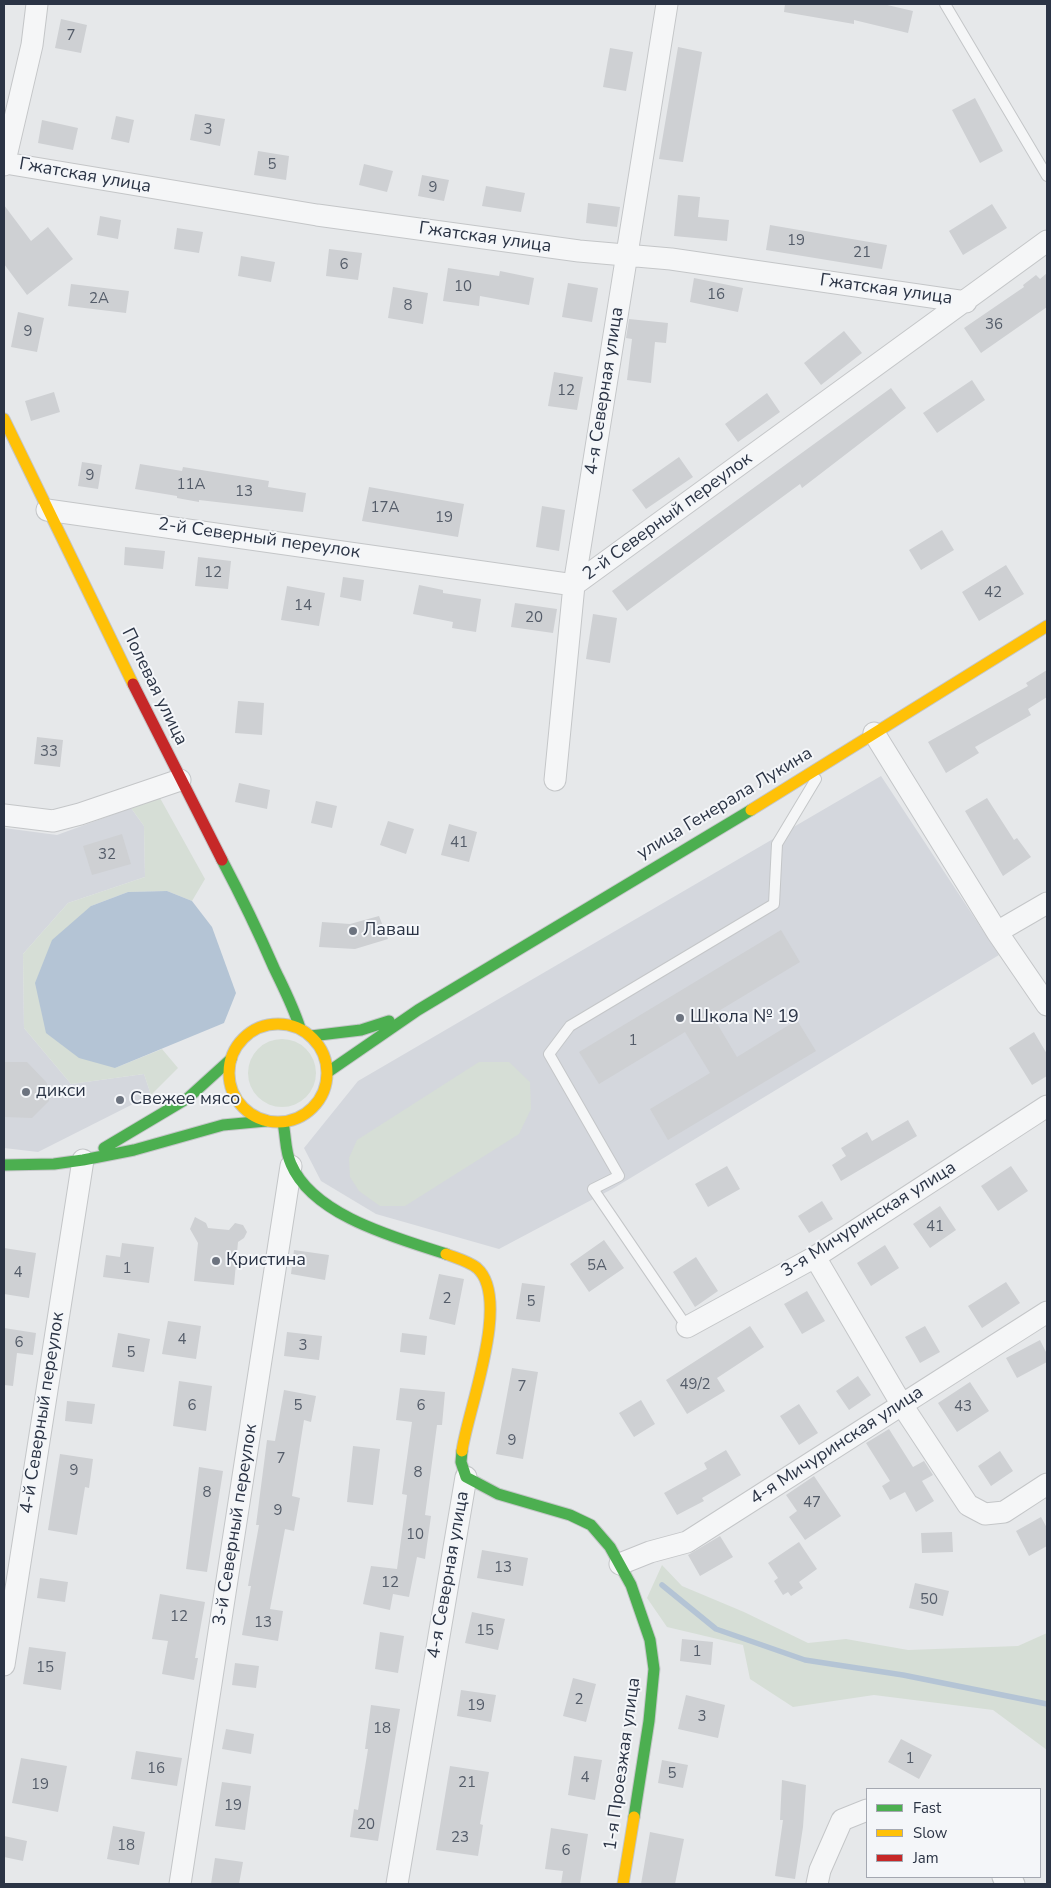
<!DOCTYPE html>
<meta charset="utf-8">
<style>
body{margin:0}
#map{position:relative;width:1051px;height:1888px;overflow:hidden;background:#e6e8ea;font-family:"Nunito Sans",sans-serif}
canvas{display:block}
.frame{position:absolute;inset:0;border:5px solid #2b3445;pointer-events:none}
.legend{position:absolute;left:866px;top:1788px;width:175px;height:90px;box-sizing:border-box;background:#f4f6f9;border:1px solid #a4a8b1;margin:0;padding:6px 9px;list-style:none;font-size:15px;color:#2b3445}
.legend li{display:flex;align-items:center;gap:10px;height:25px}
.legend b{width:25px;border:1px solid #a4a8b1}
</style>
<div id="map">
<canvas width="1051" height="1888"></canvas>
<div class="frame"></div>
<ul class="legend">
<li><b style="height:6px;background:#4caf50"></b>Fast</li>
<li><b style="height:6px;background:#ffc107"></b>Slow</li>
<li><b style="height:6px;background:#c62828"></b>Jam</li>
</ul>
</div>
<script>
const ctx = document.querySelector('canvas').getContext('2d');
ctx.lineJoin = 'round';
function paint(path, color) { ctx.fillStyle = color; ctx.fill(path, 'evenodd'); }
function trace(path, color, width, dash) { ctx.strokeStyle = color; ctx.lineWidth = width; ctx.lineCap = dash ? 'butt' : 'round'; ctx.setLineDash(dash || []); ctx.stroke(path); }
function label(font, color, halo, rows, align = 'center') {
  ctx.font = font + ' "Nunito Sans",sans-serif'; ctx.lineWidth = 4; ctx.setLineDash([]); ctx.textBaseline = 'middle'; ctx.strokeStyle = halo; ctx.fillStyle = color; for (const [text, x, y, turn = 0] of rows) {
    ctx.save(); ctx.translate(x, y); ctx.rotate((+turn || 0) * Math.PI / 180); ctx.textAlign = isNaN(turn) ? turn : align; if (halo) ctx.strokeText(text, 0, 0); ctx.fillText(text, 0, 0); ctx.restore();
  }
}
paint(new Path2D(`
 M881 776 999 955 614 1188 499 1249 376 1214 321 1181 304 1148 358 1081Z
 M131 808 144 826 145 877 68 903 23 954 24 1028 71 1084 144 1074 151 1095 38 1152 4 1148V828L57 835Z`), '#d4d7dd');
paint(new Path2D(`
 M160 798 205 879 192 901 167 891 128 892 91 906 115 1068 162 1049 178 1068 151 1095 144 1074 71 1084 24 1028 23 954 68 903 145 877 144 826 131 808Z
 M248 1073a34 34 0 1 1 68 0a34 34 0 1 1-68 0Z
 M479 1062H509L530 1082 531 1109 519 1134 405 1206H380L359 1191 350 1177 349 1158 357 1140Z
 M662 1565 682 1586 744 1612 808 1643 846 1639 908 1650 1018 1646 1047 1633V1750L993 1710 874 1695 793 1707 750 1679 743 1645 667 1627 647 1598Z`), '#d6ded6');
paint(new Path2D(`
 M167 891 192 901 212 927 236 993 224 1023 115 1068 79 1058 46 1033 35 983 52 940 91 906 128 892Z`), '#b4c4d5');
trace(new Path2D(`
 M662 1585 716 1629 805 1660 903 1675 1047 1704`), '#b4c4d5', 5.5);
paint(new Path2D(`
 M785 4H883L913 11 908 33 854 20V24L784 12Z
 M61 19 87 25 81 53 55 48Z
 M678 47 702 52 683 162 659 159Z
 M610 48 633 52 626 91 603 87Z
 M975 98 1003 151 980 163 952 110Z
 M195 114 225 119 220 146 190 140Z
 M116 116 134 120 129 143 111 139Z
 M42 120 78 128 73 150 38 143Z
 M258 151 289 156 286 180 254 175Z
 M364 164 393 171 387 192 359 185Z
 M422 175 449 180 444 201 418 196Z
 M486 186 525 193 521 212 482 206Z
 M678 195 700 197 698 217 729 220 727 241 674 236Z
 M588 203 620 207 617 227 586 223Z
 M992 204 1007 228 963 255 949 231Z
 M4 205 31 241 48 227 73 259 27 295 4 264Z
 M100 216 121 220 118 239 97 235Z
 M770 225 887 245 882 269 766 250Z
 M177 228 203 232 199 253 174 249Z
 M329 249 362 253 358 280 326 276Z
 M241 256 275 262 271 282 238 276Z
 M448 268 499 276 500 271 534 278 529 305 480 296 479 306 443 301Z
 M1047 273V307L981 353 964 328 1024 287 1023 285 1036 275 1040 279Z
 M694 278 743 288 738 312 690 302Z
 M568 283 598 288 592 322 562 317Z
 M71 284 129 291 126 313 68 306Z
 M393 287 428 293 423 324 388 318Z
 M18 312 44 318 37 352 11 347Z
 M629 319 668 323 666 343 655 342 651 383 627 380 632 339 626 338Z
 M844 331 862 353 821 385 804 363Z
 M554 372 583 377 577 410 548 406Z
 M972 380 985 400 937 433 923 413Z
 M891 388 906 408 802 488 800 484 627 611 612 591Z
 M54 392 60 412 31 421 25 401Z
 M767 393 780 412 738 442 725 424Z
 M679 457 693 477 646 509 632 490Z
 M82 462 102 465 98 489 78 486Z
 M140 464 182 471 183 467 269 481 268 487 306 493 303 512 199 500V502L177 498V496L135 489Z
 M369 487 464 504 458 537 362 521Z
 M542 506 565 510 559 551 536 547Z
 M942 530 954 550 921 570 909 550Z
 M125 547 165 551 163 569 124 565Z
 M198 557 231 561 228 589 195 586Z
 M1006 565 1024 594 979 621 962 592Z
 M343 577 364 580 361 601 340 597Z
 M419 585 443 590V593L481 599 476 632 452 628 453 622 413 614Z
 M287 586 325 593 319 626 281 620Z
 M515 603 557 609 553 633 511 627Z
 M593 614 617 618 610 663 586 659Z
 M1047 670V697L1028 709 1031 715 975 747 979 753 946 773 928 742 1028 686 1026 683Z
 M238 701 264 703 262 735 235 733Z
 M37 737 63 740 60 767 34 764Z
 M239 783 270 790 267 809 235 802Z
 M987 798 1014 840 1017 838 1031 857 1003 876 965 811Z
 M316 801 337 806 332 828 311 823Z
 M388 821 414 829 406 854 380 845Z
 M449 824 477 832 469 862 441 855Z
 M122 834 131 864 92 875 83 846Z
 M379 916 388 939 355 949 319 947 322 922 350 924Z
 M781 930 800 962 712 1015 737 1057 797 1020 816 1051 668 1140 650 1109 710 1073 685 1032 599 1084 579 1052Z
 M1034 1032 1047 1054V1076L1032 1085 1009 1048Z
 M4 1062H27L47 1083 49 1101 32 1118 4 1117Z
 M908 1120 917 1136 841 1181 832 1165 846 1156 841 1148 867 1132 872 1141Z
 M727 1166 740 1189 708 1207 695 1184Z
 M1011 1166 1028 1191 998 1211 981 1186Z
 M822 1201 833 1219 809 1233 798 1216Z
 M940 1206 956 1230 930 1248 913 1224Z
 M195 1217 206 1223 208 1228 229 1230 235 1223 243 1225 247 1232 244 1238 238 1242 234 1285 194 1281 198 1243 190 1229Z
 M604 1240 624 1268 589 1292 570 1264Z
 M122 1243 154 1247 149 1283 103 1277 106 1255 120 1257Z
 M885 1245 899 1268 871 1286 857 1263Z
 M4 1248 36 1253 29 1298 4 1294Z
 M294 1250 329 1255 325 1280 291 1274Z
 M696 1257 718 1291 695 1307 673 1272Z
 M439 1274 464 1279 455 1325 429 1319Z
 M1006 1282 1020 1303 982 1328 968 1306Z
 M522 1283 545 1286 540 1322 516 1319Z
 M807 1291 825 1321 802 1334 784 1304Z
 M168 1321 201 1326 196 1359 162 1354Z
 M750 1326 764 1347 717 1378 725 1391 687 1414 666 1380Z
 M925 1326 940 1352 920 1363 905 1337Z
 M4 1328 36 1333 33 1355 17 1353 13 1386 4 1385Z
 M287 1332 322 1336 319 1360 284 1356Z
 M118 1333 150 1339 144 1372 112 1367Z
 M402 1333 427 1336 425 1355 400 1352Z
 M1040 1340 1047 1354V1362L1017 1378 1006 1358Z
 M512 1368 538 1372 523 1459 496 1454Z
 M858 1376 871 1395 849 1410 836 1391Z
 M179 1381 212 1386 206 1431 173 1426Z
 M970 1382 989 1411 957 1432 938 1403Z
 M400 1388 445 1392 442 1425H437L425 1515 431 1516 425 1559 417 1557 409 1597 393 1594 390 1610 363 1604 371 1566 397 1569 407 1495 402 1494 412 1422 396 1420Z
 M284 1390 316 1396 311 1422 304 1420 292 1496 300 1498 294 1531 285 1529 270 1609 283 1611 278 1641 242 1635 251 1586H248L259 1525H256L267 1440 275 1441Z
 M641 1400 655 1424 634 1437 619 1413Z
 M67 1401 95 1404 92 1424 65 1421Z
 M799 1404 818 1433 799 1445 780 1416Z
 M889 1429 913 1467 924 1461 933 1475 922 1481 934 1501 916 1512 905 1492 890 1500 882 1486 890 1481 866 1443Z
 M353 1446 380 1449 373 1505 347 1502Z
 M726 1450 741 1475 702 1498 704 1501 677 1515 664 1493 707 1469 704 1463Z
 M1000 1451 1013 1471 991 1486 978 1466Z
 M60 1454 93 1459 89 1488 85 1487 77 1535 48 1530Z
 M199 1467 223 1471 207 1572 186 1569Z
 M814 1476 841 1516 805 1540 789 1517 797 1511 786 1495Z
 M1041 1517 1047 1528V1546L1029 1556 1016 1531Z
 M952 1532 953 1552 922 1553 921 1533Z
 M720 1536 733 1557 700 1576 688 1555Z
 M799 1542 817 1569 799 1582 803 1588 791 1596 788 1592 783 1595 774 1581 778 1578 768 1563Z
 M482 1550 528 1558 523 1586 477 1578Z
 M40 1578 68 1582 65 1602 37 1598Z
 M915 1583 949 1591 943 1616 909 1608Z
 M160 1594 205 1602 195 1658H198L194 1680 162 1674 168 1641 152 1639Z
 M472 1612 505 1619 498 1650 465 1643Z
 M380 1632 404 1636 398 1673 375 1669Z
 M682 1639 713 1642 711 1665 680 1661Z
 M29 1647 66 1652 61 1690 23 1684Z
 M235 1663 259 1666 256 1688 232 1685Z
 M573 1678 596 1684 586 1722 563 1716Z
 M461 1690 496 1695 491 1722 457 1716Z
 M686 1695 725 1705 718 1738 678 1729Z
 M371 1705 400 1709 378 1841 350 1837 354 1809 358 1810 368 1749H365Z
 M226 1729 254 1734 251 1754 222 1749Z
 M901 1739 932 1755 919 1779 888 1762Z
 M136 1751 182 1758 177 1786 131 1779Z
 M574 1756 602 1760 595 1800 568 1795Z
 M21 1758 67 1766 58 1812 12 1803Z
 M662 1760 688 1765 683 1788 658 1783Z
 M450 1766 489 1772 480 1824 483 1825 478 1856 436 1850Z
 M782 1780 806 1785 803 1827 795 1879 775 1876 783 1820H780Z
 M222 1782 251 1786 245 1830 215 1826Z
 M113 1826 145 1832 139 1865 107 1859Z
 M551 1828 588 1834 580 1884H561L563 1871 545 1869Z
 M650 1832 684 1839 675 1884H641Z
 M4 1836 27 1841 23 1861 4 1857Z
 M215 1858 243 1862 239 1884H211Z`), '#ced0d3');
const lane = new Path2D(`
 M945 4 1047 176
 M687 1327 593 1189 619 1176 549 1054 570 1026 774 904 777 844 816 779`);
const street = new Path2D(`
 M5 163 317 215 579 251 671 259 966 302
 M4 165 32 45 37 4
 M47 510 574 585 1047 241
 M874 733 997 932 1047 1005
 M555 780 574 585 667 4
 M4 815 53 821 80 814 180 780
 M997 932 1047 903
 M815 1257 902 1405 968 1505 985 1514 1004 1512 1047 1484
 M687 1327 815 1257 1047 1106
 M620 1564 650 1552 687 1542 1047 1312
 M4 1665 83 1160
 M1003 1877 1014 1884
 M180 1884 291 1166
 M397 1884 466 1477
 M817 1884 820 1870 842 1820 867 1810`);
const fast = new Path2D(`
 M222 860C241 896 258 931 274 968 284 989 293 1006 300 1028
 M311 1036 361 1030 389 1021
 M328 1072 418 1010 751 810
 M283 1123C286 1136 285 1152 291 1164 313 1216 397 1238 446 1254
 M104 1148 188 1098 231 1059
 M4 1165 54 1164 83 1160 134 1150 223 1125 266 1121
 M462 1451 461 1462 466 1477 498 1494 570 1515 591 1525 610 1547 631 1585 650 1640 654 1669 649 1721 634 1817`);
const slow = new Path2D(`
 M4 419 133 684
 M751 810 1047 626
 M229 1073a49 49 0 1 1 98 0a49 49 0 1 1-98 0Z
 M446 1254C456 1258 468 1261 477 1268 512 1299 467 1412 462 1451
 M623 1884 634 1817`);
const jam = new Path2D(`
 M133 684 222 860`);
trace(lane, '#c4c6c8', 12);
trace(street, '#c4c6c8', 23);
trace(fast, '#c4c6c8', 13);
trace(slow, '#c4c6c8', 13);
trace(jam, '#c4c6c8', 13);
trace(lane, '#f5f6f7', 10);
trace(street, '#f5f6f7', 21);
trace(fast, '#4caf50', 11);
trace(slow, '#ffc107', 11);
trace(jam, '#c62828', 11);
for (const [x, y, r, color] of [
 [353,931,5,"#6c737f"],
 [680,1018,5,"#6c737f"],
 [26,1092,5,"#6c737f"],
 [120,1100,5,"#6c737f"],
 [216,1261,5,"#6c737f"]
]) { const dot = new Path2D(); dot.arc(x, y, r, 0, 2 * Math.PI); ctx.fillStyle = color; ctx.fill(dot); trace(dot, '#f4f6f9', 2); }
label('15px', '#545c69', null, [
 ["7",71,36],
 ["3",208,130],
 ["5",272,165],
 ["9",433,188],
 ["19",796,241],
 ["21",862,253],
 ["6",344,265],
 ["10",463,287],
 ["16",716,295],
 ["2А",99,299],
 ["8",408,306],
 ["36",994,325],
 ["9",28,332],
 ["12",566,391],
 ["9",90,476],
 ["11А",191,485],
 ["13",244,492],
 ["17А",385,508],
 ["19",444,518],
 ["12",213,573],
 ["42",993,593],
 ["14",303,606],
 ["20",534,618],
 ["33",49,752],
 ["41",459,843],
 ["32",107,855],
 ["1",633,1041],
 ["41",935,1227],
 ["5А",597,1266],
 ["1",127,1269],
 ["4",18,1273],
 ["2",447,1299],
 ["5",531,1302],
 ["4",182,1340],
 ["6",19,1343],
 ["3",303,1346],
 ["5",131,1353],
 ["49/2",695,1385],
 ["7",522,1387],
 ["6",192,1406],
 ["5",298,1406],
 ["6",421,1406],
 ["43",963,1407],
 ["9",512,1441],
 ["7",281,1459],
 ["9",74,1471],
 ["8",418,1473],
 ["8",207,1493],
 ["47",812,1503],
 ["9",278,1511],
 ["10",415,1535],
 ["13",503,1568],
 ["12",390,1583],
 ["50",929,1600],
 ["12",179,1617],
 ["13",263,1623],
 ["15",485,1631],
 ["1",697,1652],
 ["15",45,1668],
 ["2",579,1700],
 ["19",476,1706],
 ["3",702,1717],
 ["18",382,1729],
 ["1",910,1759],
 ["16",156,1769],
 ["5",672,1774],
 ["4",585,1778],
 ["21",467,1783],
 ["19",40,1785],
 ["19",233,1806],
 ["20",366,1825],
 ["23",460,1838],
 ["18",126,1846],
 ["6",566,1851]
]);
label('18px', '#2b3445', '#f4f6f9', [
 ["Гжатская улица",85,176,10],
 ["Гжатская улица",485,238,8],
 ["Гжатская улица",886,290,8],
 ["4-я Северная улица",605,391,-81],
 ["2-й Северный переулок",668,517,-36],
 ["2-й Северный переулок",259,539,8],
 ["Полевая улица",154,687,64],
 ["улица Генерала Лукина",725,804,-31],
 ["3-я Мичуринская улица",869,1220,-32],
 ["4-й Северный переулок",43,1413,-81],
 ["4-я Мичуринская улица",837,1446,-33],
 ["3-й Северный переулок",236,1525,-81],
 ["4-я Северная улица",449,1575,-80],
 ["1-я Проезжая улица",623,1764,-82]
]);
label('18px', '#2b3445', '#f4f6f9', [
 ["Лаваш",363,931],
 ["Школа № 19",690,1018],
 ["дикси",36,1092],
 ["Свежее мясо",130,1100],
 ["Кристина",226,1261]
], 'left');
</script>
